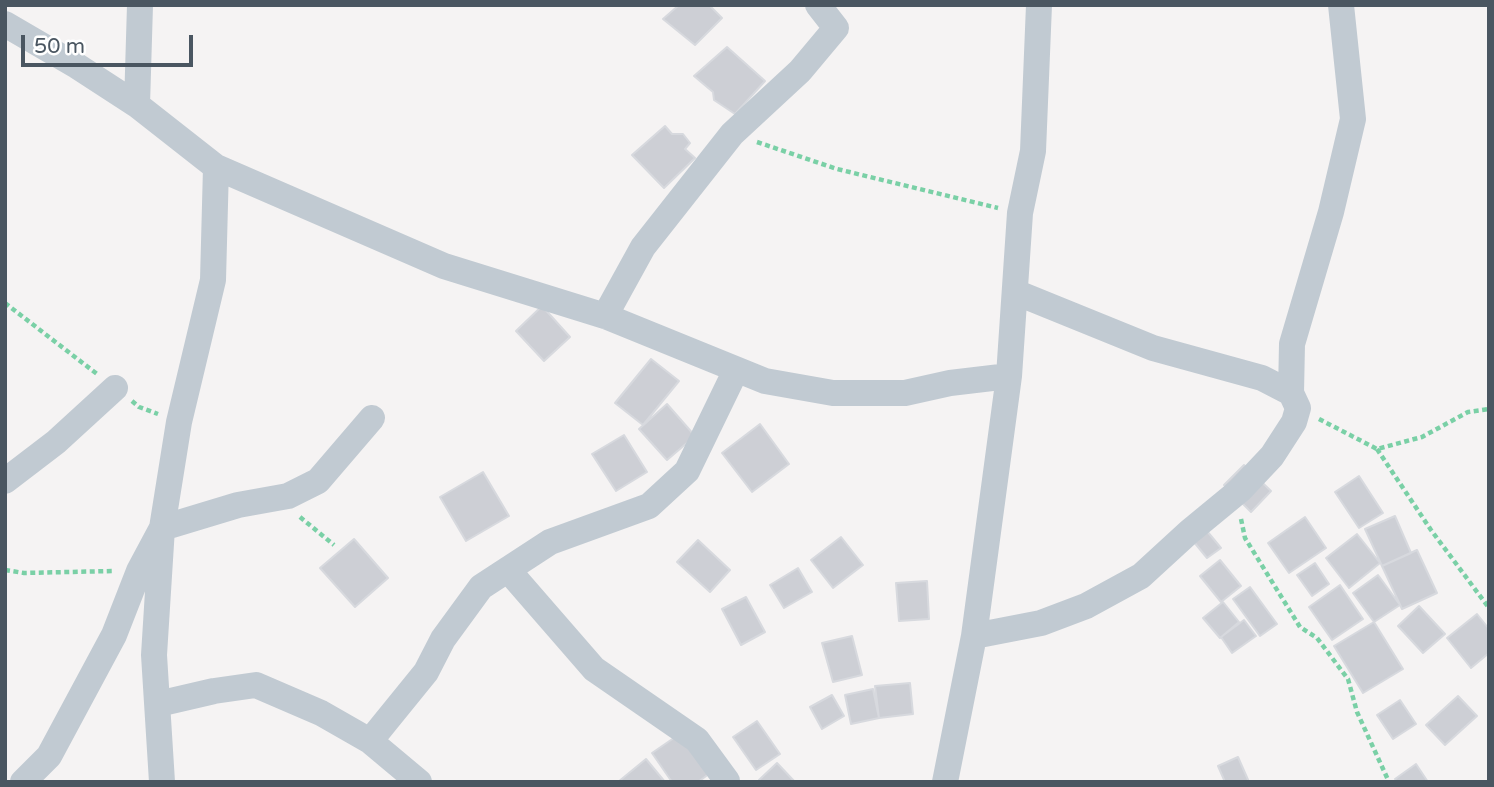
<!DOCTYPE html>
<style>
body{margin:0}
#map{position:relative;width:1494px;height:787px;overflow:hidden;background:#f5f3f3;font-family:"Varela Round",sans-serif}
canvas{display:block}
.frame{position:absolute;inset:0;border:7px solid #4a5661;pointer-events:none}
.scale{position:absolute;left:21px;top:35px;width:172px;height:32px;box-sizing:border-box;border:4px solid #4a5661;border-top:0;padding-left:9px;font-size:21px;line-height:24px;white-space:nowrap;color:#4a5661;-webkit-text-stroke:5px #fff;paint-order:stroke}
</style>
<div id="map">
<canvas width="1494" height="787"></canvas>
<div class="frame"></div>
<div class="scale">50 m</div>
</div>
<script>
const ctx = document.querySelector('canvas').getContext('2d');
ctx.lineJoin = 'round';
function paint(path, color) { ctx.fillStyle = color; ctx.fill(path, 'evenodd'); }
function trace(path, color, width, dash) { ctx.strokeStyle = color; ctx.lineWidth = width; ctx.lineCap = dash ? 'butt' : 'round'; ctx.setLineDash(dash || []); ctx.stroke(path); }
const building = new Path2D(`
 M679 5H709L722 18 695 45 663 19Z
 M727 47 765 81 735 114 714 100 713 92 694 76Z
 M665 126 672 134H683L690 143 685 149 695 158 664 188 632 155Z
 M542 306 570 337 544 361 516 331Z
 M651 359 679 381 643 425 615 403Z
 M667 404 695 436 667 460 639 429Z
 M760 424 789 464 752 492 722 453Z
 M624 435 647 472 616 491 592 454Z
 M1244 465 1271 491 1251 512 1224 485Z
 M483 472 509 516 466 541 440 497Z
 M1359 476 1383 513 1359 528 1335 492Z
 M1395 516 1411 553 1382 566 1365 529Z
 M1305 517 1326 548 1289 573 1268 543Z
 M1202 525 1221 548 1207 558 1189 536Z
 M1357 534 1380 563 1349 588 1326 558Z
 M841 537 863 565 833 588 811 560Z
 M354 539 388 578 355 607 320 568Z
 M698 540 730 570 710 592 677 562Z
 M1417 550 1437 593 1402 609 1382 566Z
 M1220 560 1241 586 1221 602 1200 576Z
 M1315 563 1329 584 1312 596 1297 575Z
 M798 568 812 592 784 608 770 585Z
 M1378 575 1400 605 1374 622 1353 593Z
 M927 581 929 619 899 621 896 583Z
 M1340 585 1363 619 1332 640 1309 607Z
 M1250 587 1277 624 1260 636 1233 599Z
 M746 597 765 632 741 645 722 609Z
 M1223 602 1239 622 1220 638 1203 618Z
 M1419 606 1445 634 1423 653 1398 626Z
 M1477 614 1489 629V653L1471 668 1447 638Z
 M1244 620 1256 636 1232 653 1221 637Z
 M1374 622 1403 669 1363 693 1334 646Z
 M852 636 862 675 833 682 822 643Z
 M910 683 913 714 879 718 875 686Z
 M873 689 879 718 851 724 845 695Z
 M832 695 844 716 822 729 810 707Z
 M1458 696 1477 716 1445 745 1426 725Z
 M1400 700 1416 724 1393 739 1377 715Z
 M757 721 780 754 756 770 733 737Z
 M684 731 713 771 698 782H672L652 753Z
 M1238 757 1249 782H1225L1218 766Z
 M646 759 665 782H618Z
 M777 763 795 782H760L759 780Z
 M1416 764 1428 782H1397L1395 779Z`);
paint(building, '#cdcfd5');
trace(building, '#d7d9de', 2);
trace(new Path2D(`
 M757 142 837 169 998 208
 M5 303 97 374
 M132 401 139 407 158 414
 M1319 419 1377 449 1422 437 1468 412 1489 409
 M1377 449 1431 530 1489 608
 M300 517 334 545
 M1241 519 1245 538 1300 627 1317 638 1348 679 1357 712 1389 782
 M5 570 24 573 113 571`), '#7ad0a6', 4.5, [5, 3.5]);
trace(new Path2D(`
 M5 24 77 66 137 105 216 167
 M137 105 140 5
 M605 316 643 247 732 134 800 71 836 28 818 5
 M1291 393 1292 344 1331 212 1353 119 1341 5
 M5 481 56 442 115 388
 M508 570 594 669 697 740 727 781 725 782
 M974 636 1041 623 1086 606 1141 576 1189 532 1240 490 1272 456 1294 422 1298 408 1291 393 1262 378 1153 348 1015 292
 M158 704 214 691 256 685 321 713 370 741 419 782
 M370 741 426 672 443 639 481 587 550 542 649 506 687 471 736 370
 M23 782 49 756 114 635 139 571 162 528 238 505 288 496 318 481 372 418
 M162 782 154 655 162 528 179 422 213 280 216 167 444 266 605 316 765 381 833 393H905L950 383 1009 376
 M945 782 974 636 1009 376 1020 213 1033 151 1039 5`), '#c1cad2', 26);
</script>
